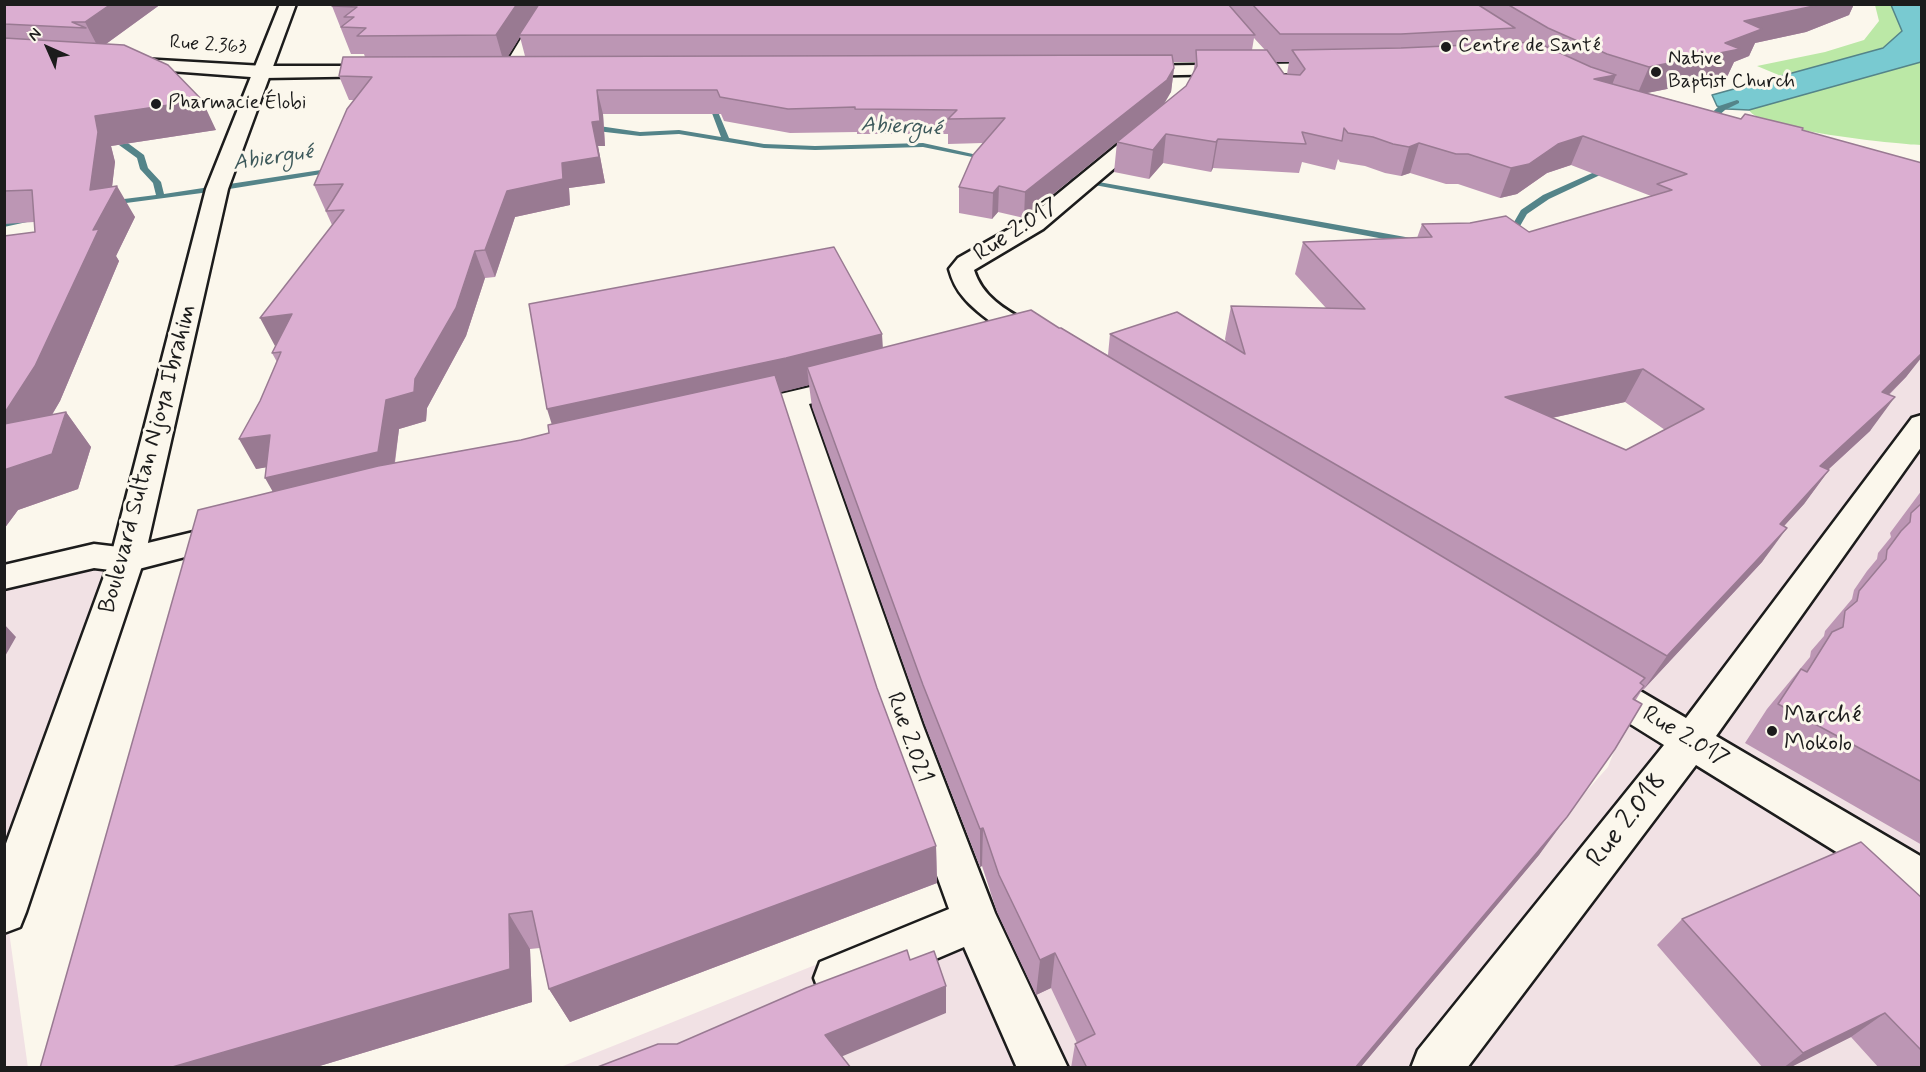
<!DOCTYPE html>
<meta charset="utf-8">
<style>
body{margin:0}
#map{position:relative;width:1926px;height:1072px;overflow:hidden;background:#fbf7ec;font-family:Mynerve,sans-serif}
canvas{display:block}
.frame{position:absolute;inset:0;border:6px solid #1c1c1c;pointer-events:none}
.north{position:absolute;left:18px;top:18px;width:60px;height:60px;-webkit-text-stroke:4px #fbf7ec;paint-order:stroke;rotate:315deg;font-size:16px;font-weight:700;line-height:24px;text-align:center;color:#1c1c1c}
.north::after{content:'';display:block;margin:auto;width:21px;height:27px;background:#1c1c1c;clip-path:polygon(50% 0,100% 100%,50% 72%,0 100%)}
</style>
<div id="map">
<canvas width="1926" height="1072"></canvas>
<div class="frame"></div>
<div class="north">N</div>
</div>
<script>
const ctx = document.querySelector('canvas').getContext('2d');
ctx.lineJoin = 'round';
function paint(path, color) { ctx.fillStyle = color; ctx.fill(path, 'evenodd'); }
function trace(path, color, width, dash) { ctx.strokeStyle = color; ctx.lineWidth = width; ctx.lineCap = dash ? 'butt' : 'round'; ctx.setLineDash(dash || []); ctx.stroke(path); }
function label(font, color, halo, rows, align = 'center') {
  ctx.font = font + ' Mynerve,sans-serif'; ctx.lineWidth = 6; ctx.setLineDash([]); ctx.textBaseline = 'middle'; ctx.strokeStyle = halo; ctx.fillStyle = color; for (const [text, x, y, turn = 0] of rows) {
    ctx.save(); ctx.translate(x, y); ctx.rotate((+turn || 0) * Math.PI / 180); ctx.textAlign = isNaN(turn) ? turn : align; if (halo) ctx.strokeText(text, 0, 0); ctx.fillText(text, 0, 0); ctx.restore();
  }
}
paint(new Path2D(`
 M1921 348V1067L1340 1068 1608 767 1636 695Z
 M113 548 7 917 28 1068 4 1067V563Z
 M993 891 1099 1068H558L940 915Z`), '#f1e1e4');
paint(new Path2D(`
 M1875 5H1891L1902 31 1883 48 1781 76 1757 66 1825 52 1864 40 1879 21Z
 M1921 62V145C1895 144 1759 130 1749 110Z`), '#bbe8a6');
const water = new Path2D(`
 M1891 5H1921V62L1749 110 1727 109 1717 106 1712 95 1883 48 1902 31Z`);
paint(water, '#79cad1');
trace(water, '#548489', 1.5);
paint(new Path2D(`
 M710 98 713 100 729 138 764 144 815 146 923 143 991 158 987 160 923 147 815 150 764 148 679 134 640 136 588 130 584 128 588 126H599L640 132 679 130 721 137 707 100Z
 M1737 100 1739 101V103L1725 110 1708 125 1701 123 1719 106Z
 M106 136 125 141 144 155 148 168 161 182 164 194 334 168 338 170 334 172 217 191 111 205H108V201L156 195 153 183 140 169 137 158 119 145 106 140Z
 M1608 166 1615 168 1549 199 1527 214 1516 233 1506 236 1502 233 1510 229 1521 210 1543 195Z
 M1054 174 1411 238 1415 241 1411 244 1057 178H1054Z
 M24 217 28 220 27 222 4 227V222Z`), '#548489');
const minor = new Path2D(`
 M542 4H559L549 17 517 74H505L502 70Z
 M123 58 264 66H386L392 67 395 71 392 75 386 76 264 78 117 67 114 63 117 59Z
 M1334 63 1340 64 1343 68 1340 72 1128 76 1122 75 1119 71 1122 67 1128 66Z
 M1150 122 1157 124 1160 128 1157 132 1043 229 974 270C982 296 1005 310 1028 322 1037 327 1046 331 1051 339L1047 345C1044 345 1041 347 1038 347 1022 347 974 311 964 298 956 289 952 280 949 269L958 258 1027 219 1143 124Z
 M853 377 863 379 867 385 863 391 809 404 923 726 995 913 1068 1068H1017L964 947 837 1001 820 994 814 978 820 962 949 909 883 726 782 411 739 421 729 418 724 412 729 406Z
 M1922 415V446L1716 736 1922 857V901L1906 895 1696 765 1467 1068H1411L1418 1050 1664 745 1587 697 1581 686 1587 675 1600 671 1613 675 1686 718 1912 418Z
 M231 523 243 526 247 534 243 542 127 572 94 568 4 589V565L94 544 127 548Z`);
const tertiary = new Path2D(`
 M280 4H296L228 189 144 560 26 912 20 927 4 933V849L110 560 206 189Z`);
trace(minor, '#1c1c1c', 5);
trace(tertiary, '#1c1c1c', 5);
paint(minor, '#fbf7ec');
paint(tertiary, '#fbf7ec');
paint(new Path2D(`
 M4 4H161L106 44 216 130 111 146 115 162 112 186 135 217 116 256 119 261 60 401 52 415 66 412 91 447 78 489 18 510 4 529V236L35 232 34 222 4 224Z
 M334 4H1854L1849 15 1806 32 1755 43 1749 56 1734 62 1727 77 1647 93 1741 119 1802 130 1919 359 1906 377 1889 395 1870 431 1828 470H1829L1804 504 1784 526 1762 562 1643 690H1642L1539 855 1360 1068H1071L1075 1044 1077 1043 1051 988 1036 995 997 912 982 866 980 867 925 725 812 407 809 385 780 392 877 688 936 846 937 883 570 1022 549 989 540 948 530 949 532 1002 313 1068H40L273 492 266 467 256 469 260 401 277 362 272 353 332 225 314 185 354 100H349L339 76 365 57 364 54H351L332 6ZM520 37 525 56H508ZM1254 38 1265 50H1252ZM1511 39 1518 43H1510ZM1173 62H1195L1193 74 1186 86 1117 142 1114 172 1149 179 1163 163 1211 172 1213 168 1299 173 1302 162 1335 170 1338 159 1340 162 1365 166 1385 173 1401 176 1410 173 1446 184H1458L1500 198 1517 194 1547 173 1571 165 1651 196 1529 232 1422 224 1417 238 1303 242 1295 274 1326 308 1231 306 1225 339 1226 342 1110 334 1108 355 1059 328 883 348 552 424 549 433 521 440 395 463 399 429 426 421 427 408 466 336 485 278 495 277 515 217 570 205 569 188 605 183 598 146H605L603 114H721L724 121 790 133 857 132V134H948V144L983 143 959 187V213L992 219 998 212 1024 218 1171 92 1174 68ZM1275 62H1289L1287 74H1284ZM1625 402 1665 430 1626 450 1552 418Z
 M1922 490V845L1745 743 1767 709 1810 657 1811 651 1824 636 1825 631 1852 599 1854 590 1867 571 1877 559 1878 553 1891 537 1890 533Z
 M1922 898V1068H1879L1851 1037 1789 1068H1763L1657 945 1682 919Z`), '#bc96b4');
paint(new Path2D(`
 M111 4H161L99 49 85 22Z
 M517 4H540L519 35 520 37 504 63 496 35Z
 M1823 4H1854L1849 15 1806 32 1755 43 1749 56 1734 62 1727 77 1637 95 1649 67 1725 43 1744 21Z
 M1174 68 1171 92 1164 104 1024 218 1025 192Z
 M1616 75 1605 102 1594 79Z
 M597 90 603 114 605 146H598L605 183 569 188 570 205 515 217 495 277 485 250 507 191 562 163 592 122Z
 M202 100 216 130 111 146 115 162 111 196 117 186 135 217 116 256 119 261 60 401 25 460 4 435V414L93 230 90 190 95 116Z
 M1166 134 1163 163 1149 179 1153 150Z
 M1583 136 1571 165 1547 173 1517 194 1500 198 1511 168 1558 144Z
 M1218 139 1213 168 1211 172 1216 142Z
 M1419 143 1410 173 1401 176 1409 147Z
 M999 186 998 212 992 219 993 193Z
 M475 251 485 278 466 336 427 408 426 421 399 429 392 481 282 508 265 478 386 400 415 379Z
 M292 314 306 343 275 346 260 318Z
 M882 334 884 365 807 367 809 385 790 390 557 441 547 409Z
 M1922 346V357L1906 377 1858 425 1882 392Z
 M1643 369 1625 402 1491 431 1505 397Z
 M1895 397 1870 431 1795 500 1820 466Z
 M66 412 91 447 78 489 18 510 4 529V470Z
 M270 435 287 464 256 469 239 439Z
 M1829 470 1804 504 1755 558 1780 524Z
 M1787 528 1762 562 1643 690 1667 656Z
 M4 624 16 637 4 658Z
 M1567 817 1539 855 1360 1068H1355Z
 M983 828 982 866 980 867V829Z
 M936 846 937 883 570 1022 549 989Z
 M509 914 530 949 532 1002 313 1068H169Z
 M1055 953 1051 988 1036 995 1040 960Z
 M946 986V1013L831 1061 825 1035Z
 M1885 1013 1851 1037 1789 1068H1783L1803 1053Z`), '#997a92');
const building = new Path2D(`
 M4 4H111L85 22H72L86 28 4 24Z
 M334 4H517L496 35 357 36 366 28 341 27 354 17H344L357 7 332 6Z
 M539 4H1228L1255 35H519Z
 M1252 4H1477L1515 28 1401 34H1280Z
 M1507 4H1823L1744 21 1762 29 1725 43 1740 49 1649 67 1607 54 1548 28Z
 M4 38 124 45 168 65 202 100 95 116 98 132 90 190 117 186 93 230 99 229 35 366 4 414V236L35 232 32 190 4 191Z
 M1536 42 1591 67 1616 75 1594 79 1741 119 1745 114 1803 128 1802 130 1922 163V353L1882 392 1895 397 1820 466 1829 470 1780 524 1787 528 1667 656 1110 334 1177 312 1245 354 1231 306 1365 309 1303 242 1432 237 1422 224 1470 223 1506 216 1529 232 1672 190 1657 184 1687 174 1583 136 1558 144 1529 164 1511 168 1468 154H1456L1419 143 1409 147 1393 144 1373 137 1348 133 1344 128 1342 141 1302 132 1306 144 1218 139 1216 142 1166 134 1153 150 1117 142 1186 86 1197 66 1196 50H1267L1284 74 1300 75 1305 69 1292 50 1401 48ZM1643 369 1704 409 1626 450 1505 397Z
 M1172 55 1174 68 1167 80 1025 192 999 186 993 193 959 187 973 155 1005 118 948 119 957 110 855 109V107L788 109 720 97 717 90H597L600 121 592 122 599 157 562 163 563 179 507 191 485 250 475 251 456 308 415 379 414 392 386 400 378 452 265 478 270 435 239 439 260 401 281 352 272 353 292 314 260 318 344 210 326 211 343 184 314 185 347 109 372 77 339 76 343 57Z
 M834 247 882 334 786 358 547 409 529 304Z
 M1031 310 1059 328H1061L1645 678 1640 683 1644 686 1633 699 1642 704 1615 749 1567 817 1355 1068H1087L1075 1044 1095 1034 1055 953 1040 960 999 875 983 828 980 829 923 685 807 367Z
 M775 375 877 688 936 846 549 989 532 911 509 914 510 969 169 1068H40L198 510 378 466 521 440 549 433 548 425Z
 M66 412 52 454 4 470V424Z
 M1922 503V782L1778 704 1801 669 1807 672 1832 632 1843 627 1845 611 1857 601 1859 591 1886 559 1887 550 1901 531 1910 522 1911 513Z
 M1861 842 1922 898V1051L1885 1013 1803 1053 1682 919Z
 M907 950 910 960 934 951 946 986 825 1035 851 1068H595L658 1044H677L806 988Z`);
paint(building, '#dbaed1');
trace(building, '#997a92', 1.5);
for (const [x, y, r, color] of [
 [1446,47,6,"#1c1c1c"],
 [1656,72,6,"#1c1c1c"],
 [156,104,6,"#1c1c1c"],
 [1772,731,6,"#1c1c1c"]
]) { const dot = new Path2D(); dot.arc(x, y, r, 0, 2 * Math.PI); ctx.fillStyle = color; ctx.fill(dot); trace(dot, '#fbf7ec', 2); }
label('20px', '#1c1c1c', '#fbf7ec', [
 ["Rue 2.363",208,46,4]
]);
label('20px', '#1c1c1c', '#fbf7ec', [
 ["Centre de Santé",1458,47],
 ["Native",1668,60],
 ["Baptist Church",1668,83],
 ["Pharmacie Élobi",168,104]
], 'left');
label('italic 22px', '#3d595b', '#fbf7ec', [
 ["Abiergué",901,128,3],
 ["Abiergué",273,159,-8]
]);
label('24px', '#1c1c1c', '#fbf7ec', [
 ["Rue 2.017",1017,231,-33],
 ["Boulevard Sultan Njoya Ibrahim",149,459,-75],
 ["Rue 2.021",908,738,70],
 ["Rue 2.017",1685,738,31]
]);
label('24px', '#1c1c1c', '#fbf7ec', [
 ["Marché",1784,717],
 ["Mokolo",1784,745]
], 'left');
label('28px', '#1c1c1c', '#fbf7ec', [
 ["Rue 2.018",1628,821,-52]
]);
</script>
